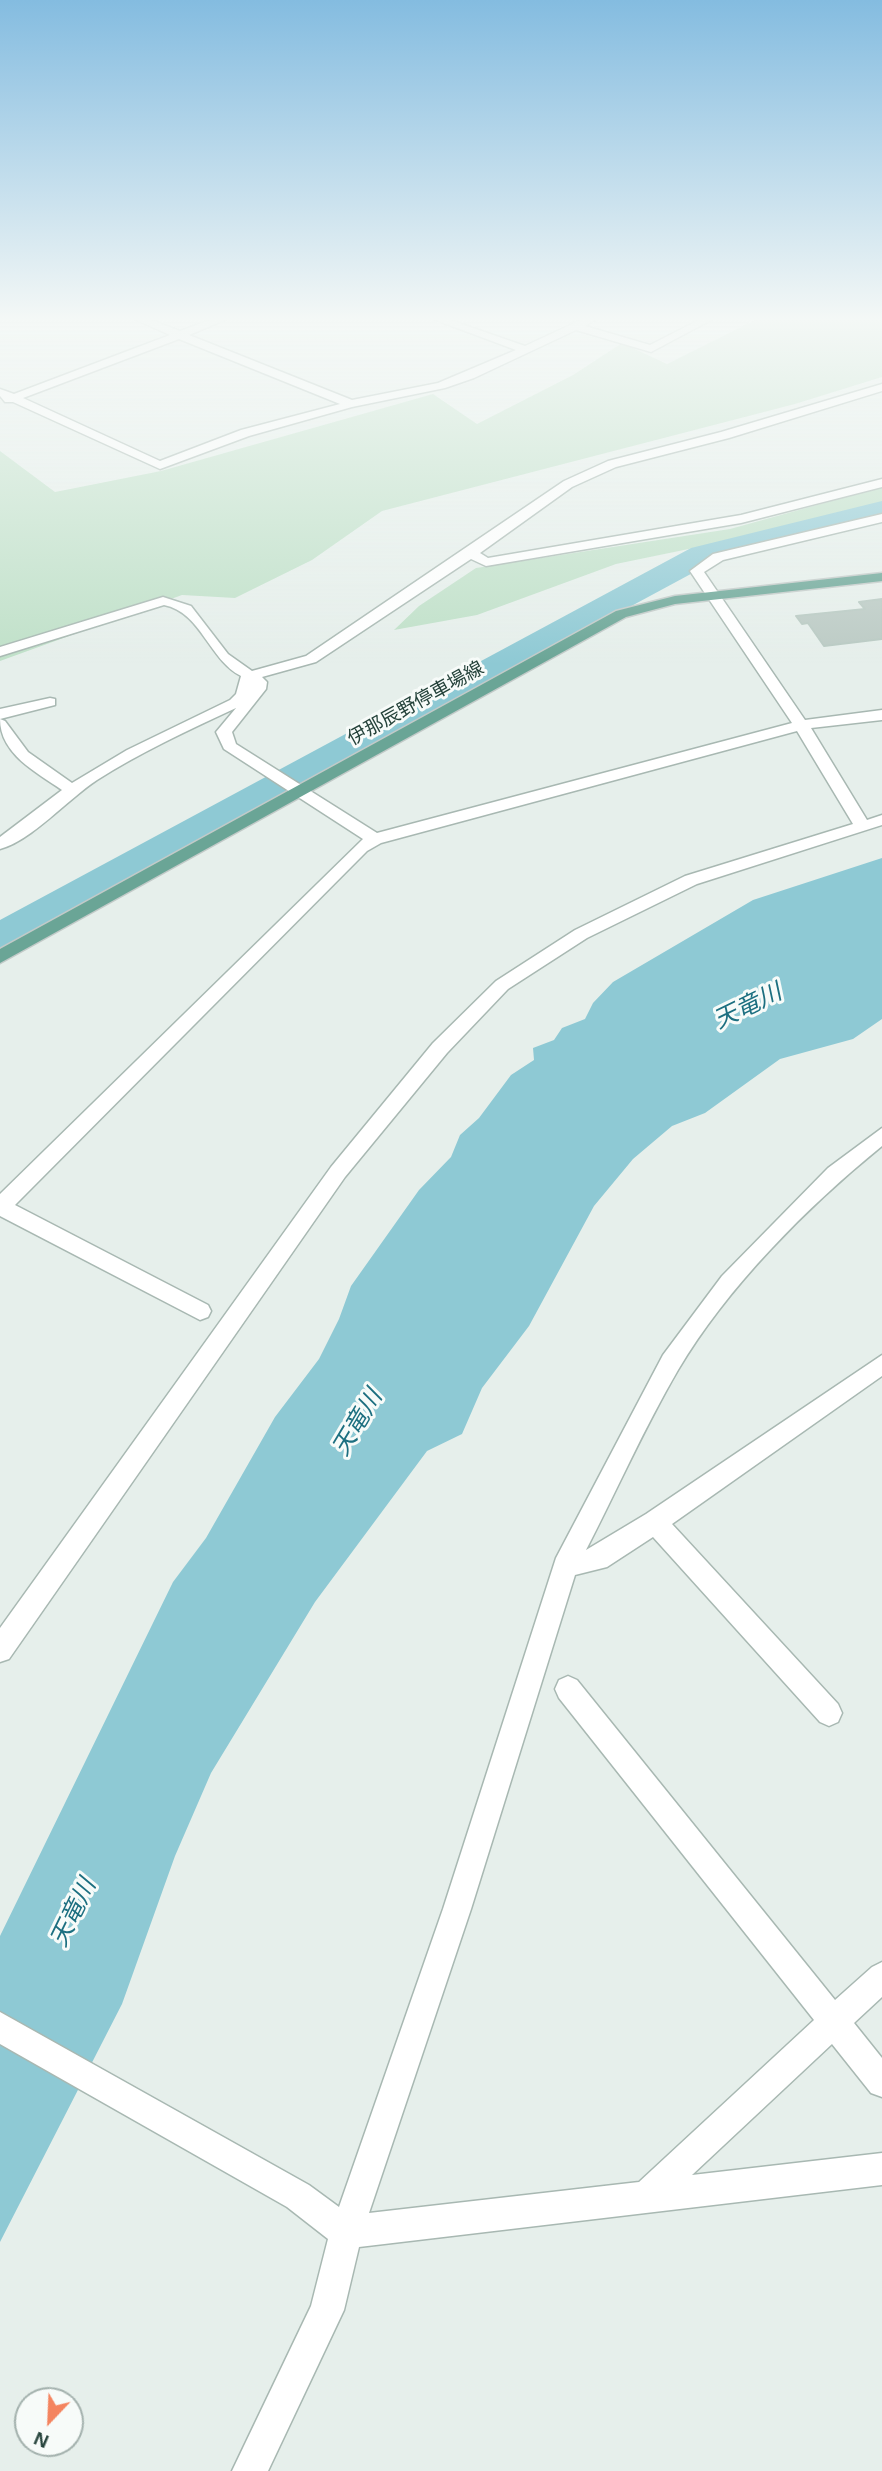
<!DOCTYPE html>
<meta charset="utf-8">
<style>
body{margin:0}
#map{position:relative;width:882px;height:2471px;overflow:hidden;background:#e6efeb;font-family:Helvetica,sans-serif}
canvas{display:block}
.north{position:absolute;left:14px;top:2387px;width:70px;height:70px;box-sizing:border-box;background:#f7fbf9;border:2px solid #a3b1ad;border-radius:50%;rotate:203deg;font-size:19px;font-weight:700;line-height:28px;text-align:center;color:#24423a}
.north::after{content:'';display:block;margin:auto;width:24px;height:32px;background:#f4845f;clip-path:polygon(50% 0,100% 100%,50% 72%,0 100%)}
</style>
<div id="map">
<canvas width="882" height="2471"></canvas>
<div class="north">N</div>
</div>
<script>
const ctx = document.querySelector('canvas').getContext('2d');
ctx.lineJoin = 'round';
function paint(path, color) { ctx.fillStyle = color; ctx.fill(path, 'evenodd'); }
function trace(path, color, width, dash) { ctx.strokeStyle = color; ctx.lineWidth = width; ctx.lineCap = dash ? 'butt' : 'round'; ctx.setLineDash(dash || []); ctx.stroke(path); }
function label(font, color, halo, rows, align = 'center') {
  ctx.font = font + ' Helvetica,"Noto Sans JP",sans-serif'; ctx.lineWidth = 6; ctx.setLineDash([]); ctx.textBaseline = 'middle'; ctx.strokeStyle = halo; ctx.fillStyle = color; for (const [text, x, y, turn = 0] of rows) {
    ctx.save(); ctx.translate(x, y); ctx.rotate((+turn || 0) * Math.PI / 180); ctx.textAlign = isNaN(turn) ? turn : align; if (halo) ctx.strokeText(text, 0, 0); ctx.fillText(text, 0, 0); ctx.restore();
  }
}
paint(new Path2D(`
 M757 319H882V377L795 404 382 511 312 560 235 598 182 595 0 661V451L55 492 161 471 433 394 477 424 573 375 622 343 667 364Z
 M882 487V505L800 526 616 564 477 615 394 630 419 606 476 568 730 529Z`), '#bfe0c8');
paint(new Path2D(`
 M882 858V1019L853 1039 780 1059 705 1113 672 1126 633 1159 594 1206 529 1326 482 1388 462 1434 427 1451 315 1602 211 1773 175 1856 122 2004 0 2242V1936L173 1582 206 1538 275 1417 319 1359 339 1319 351 1286 419 1190 451 1157 460 1135 479 1118 511 1075 534 1060 533 1048 554 1040 562 1028 585 1019 593 1003 613 982 753 900Z`), '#8ec9d4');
paint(new Path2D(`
 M882 501V519L713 562 294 788 14 946 0 950V920L691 548Z`), '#8ec9d4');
const building = new Path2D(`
 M882 599V639L824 646 808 623 802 624 796 616 865 609 859 602Z`);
paint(building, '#bbcac4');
trace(building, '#b8c9c2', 2);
const minor = new Path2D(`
 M134 319H148L180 331 213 319H227L189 335 352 400 438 383 516 350 433 319H447L525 346 583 319H596L585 326 650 345 701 319H713L651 352 576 330 474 378 445 388 352 407 249 436 160 469 13 402H5L0 396V389L14 394 170 335ZM179 339 340 404 241 430 160 461 23 398Z
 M882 384V391L729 438 616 467 572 487 480 553 488 558 741 515 882 479V487L741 523 486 566 471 559 316 662 262 677 267 682 266 689 232 732 236 744 377 833 792 723 690 571 713 554 882 514V522L723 560 704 572 805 720 882 710V720L811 728 867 820 882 815V825L697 884 587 938 508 989 447 1053 345 1177 9 1659 0 1662V1628L331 1167 433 1043 496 981 575 930 685 876 853 824 797 731 381 843 367 851 15 1205 208 1305 211 1311 208 1317 200 1320 0 1216V1194L363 839 224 749 216 732 236 708C189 730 141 752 97 780 68 799 31 841 0 849V837L62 790C36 772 0 754 0 719L5 721 28 752 72 783 127 750 230 700 236 694 241 676C209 660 201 612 164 605L0 656V647L163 597 191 606 228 654 252 671 306 656 564 481 608 461 721 432Z
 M50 698 55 699V705L0 719V709Z
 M882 1128V1146C808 1206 727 1287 678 1370 644 1428 617 1490 586 1550L646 1514 882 1355V1376L672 1524 838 1704 842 1713 838 1722 829 1726 820 1722 653 1537 607 1567 575 1575 471 1909 369 2213 639 2182 814 2020 559 1698 555 1689 559 1680 568 1676 577 1680 835 2000 872 1967 882 1962V1997L854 2023 882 2058V2097L871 2093 832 2044 692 2175 882 2153V2185L359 2247 344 2310 268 2471H232L311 2306 328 2239 287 2207 0 2044V2012L309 2185 339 2207 443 1909 556 1558 663 1355 722 1276 828 1168Z`);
const primary = new Path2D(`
 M882 573V581L675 604 626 617 0 963V949L616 611 675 596Z`);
trace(minor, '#a8b8b2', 3);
trace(primary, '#c2cac8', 3);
paint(minor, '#fff');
paint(primary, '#6aa596');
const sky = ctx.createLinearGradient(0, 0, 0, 665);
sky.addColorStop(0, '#84bce0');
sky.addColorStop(0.48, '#f4f8f6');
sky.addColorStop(1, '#f4f8f600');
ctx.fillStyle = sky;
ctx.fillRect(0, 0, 882, 665);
label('19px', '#24423a', '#f7fbf9', [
 ["伊那辰野停車場線",416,704,-29]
]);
label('italic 24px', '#1c6f80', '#f7fbf9', [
 ["天竜川",748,1007,-26],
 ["天竜川",358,1423,-59],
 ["天竜川",74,1913,-64]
]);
</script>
